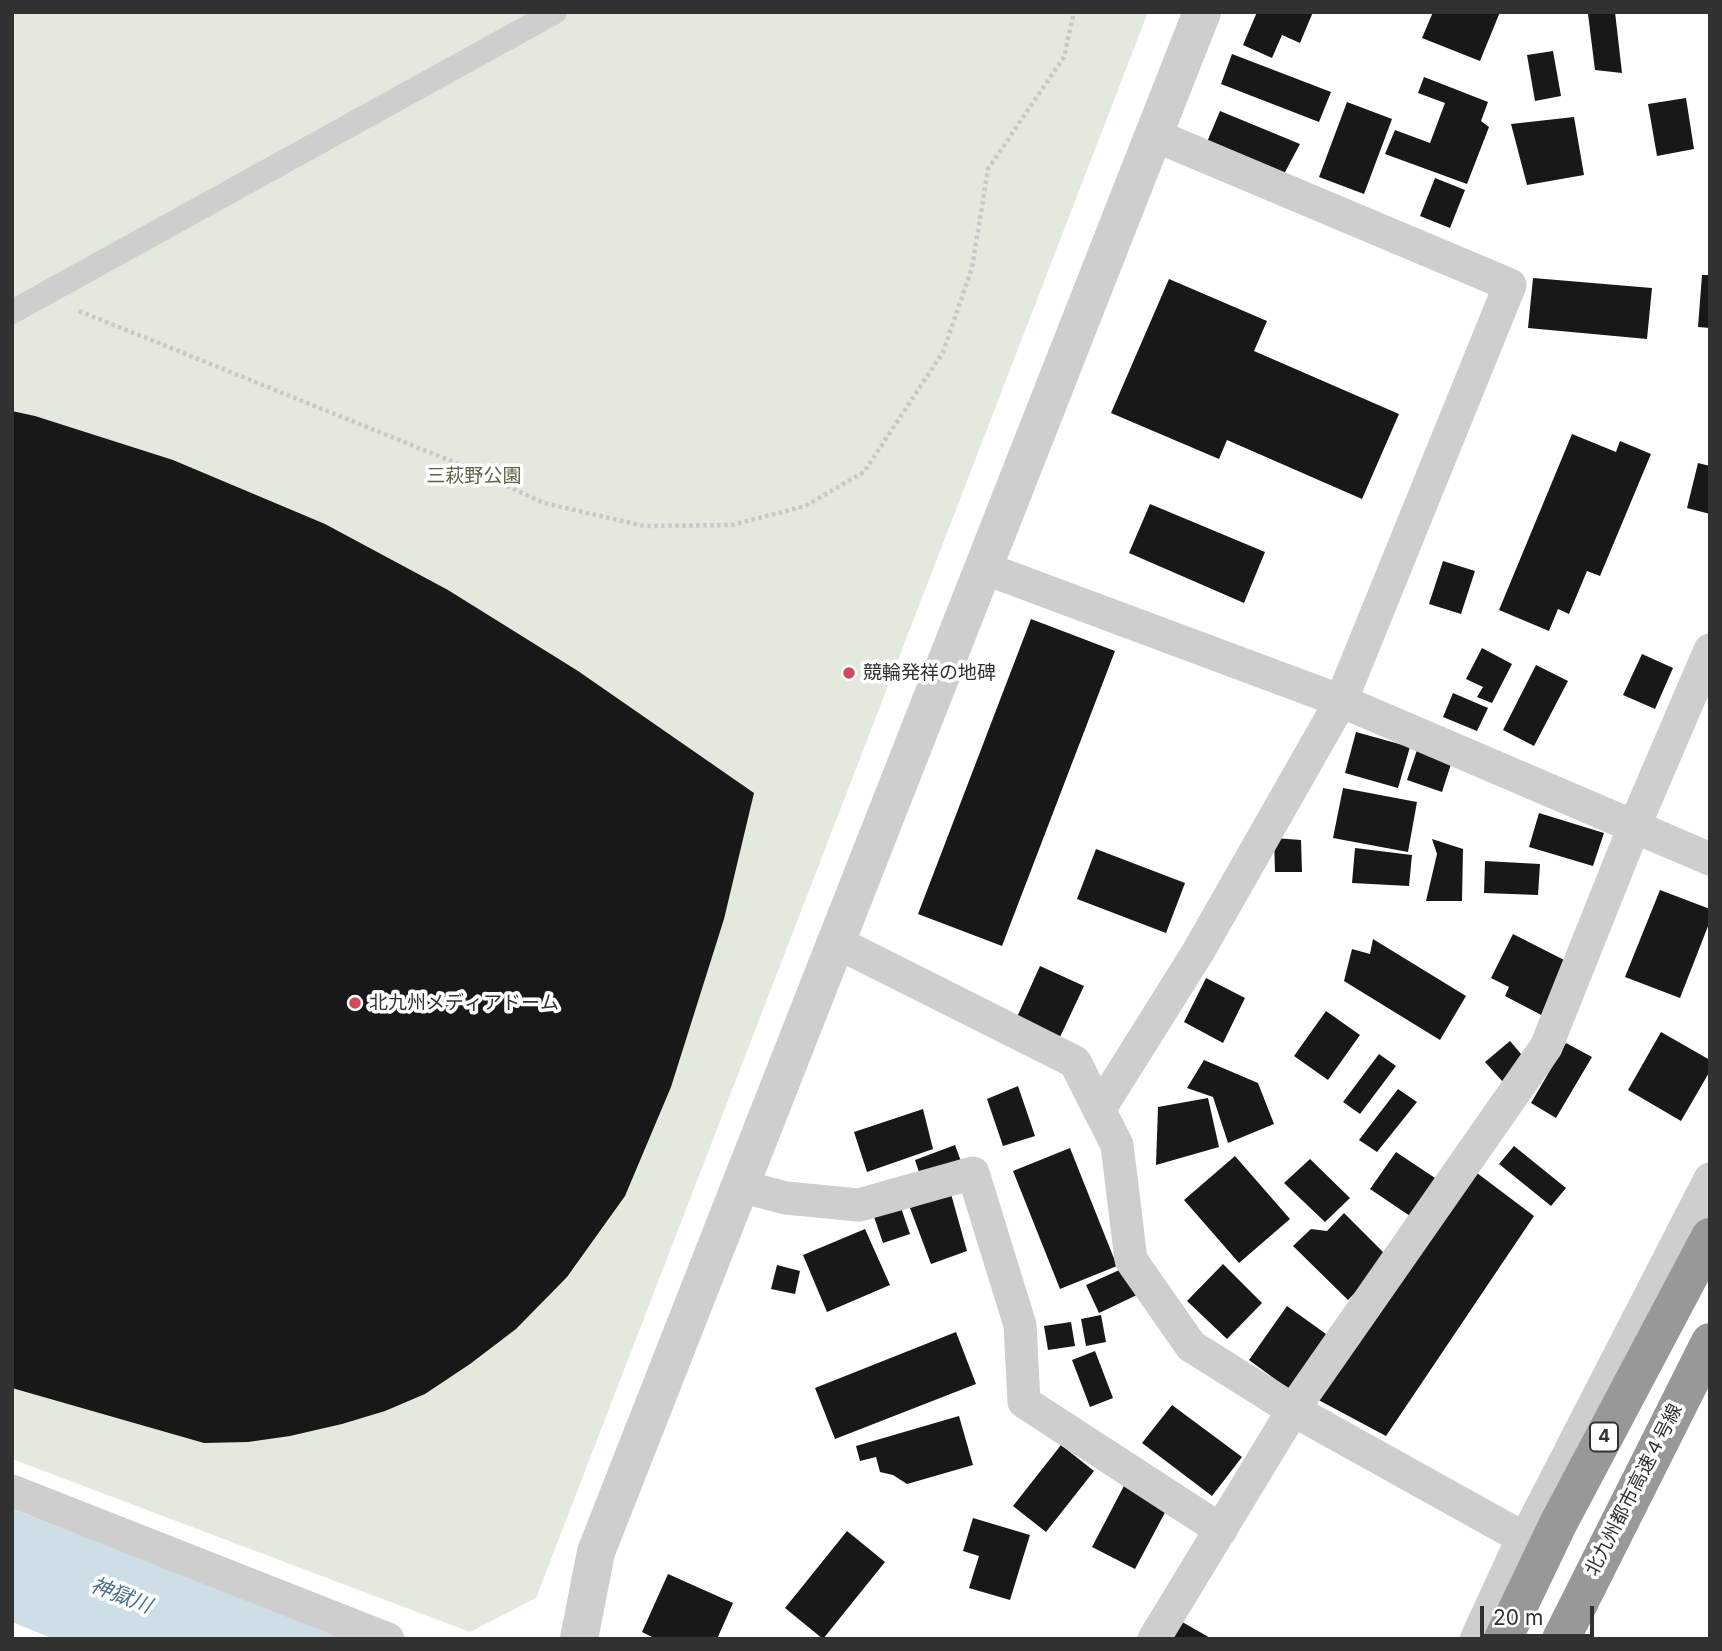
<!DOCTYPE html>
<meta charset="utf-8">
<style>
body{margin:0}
#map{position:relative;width:1722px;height:1651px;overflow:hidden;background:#fff;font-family:Inter,sans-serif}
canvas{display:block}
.frame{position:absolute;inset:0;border:14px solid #313131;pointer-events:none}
.scale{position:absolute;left:1480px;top:1606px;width:114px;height:32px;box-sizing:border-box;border:4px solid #313131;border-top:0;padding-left:9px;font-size:21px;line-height:24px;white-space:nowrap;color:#313131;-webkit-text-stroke:5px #fff;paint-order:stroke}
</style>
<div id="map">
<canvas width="1722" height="1651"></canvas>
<div class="frame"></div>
<div class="scale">20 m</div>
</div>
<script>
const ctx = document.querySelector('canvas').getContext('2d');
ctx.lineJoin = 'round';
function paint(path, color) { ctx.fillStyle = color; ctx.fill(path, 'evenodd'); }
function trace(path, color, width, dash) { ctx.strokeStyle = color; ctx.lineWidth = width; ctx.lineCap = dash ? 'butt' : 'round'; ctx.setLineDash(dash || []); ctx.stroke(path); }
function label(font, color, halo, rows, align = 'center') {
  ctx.font = font + ' Inter,"Noto Sans JP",sans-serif'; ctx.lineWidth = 7; ctx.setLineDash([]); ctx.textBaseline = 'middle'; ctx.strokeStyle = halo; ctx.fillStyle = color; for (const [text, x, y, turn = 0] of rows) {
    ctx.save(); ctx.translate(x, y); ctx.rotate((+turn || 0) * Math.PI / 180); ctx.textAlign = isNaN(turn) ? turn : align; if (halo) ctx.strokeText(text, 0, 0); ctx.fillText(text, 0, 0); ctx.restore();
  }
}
paint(new Path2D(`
 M12 12H1148L536 1598 470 1632 12 1459Z`), '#e4e9de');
paint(new Path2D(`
 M12 1509 349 1639H54L12 1622Z`), '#cddee7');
paint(new Path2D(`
 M1257 12H1313L1300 43 1282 35 1272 58 1243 45Z
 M1433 12H1500L1480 61 1422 38Z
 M1615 12 1622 73 1595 70 1588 14Z
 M1553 51 1561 96 1535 101 1527 55Z
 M1232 54 1331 92 1319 122 1221 84Z
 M1424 77 1488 102 1481 121 1489 127 1467 184 1385 154 1395 130 1430 143 1445 103 1418 93Z
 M1686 98 1694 149 1657 156 1648 104Z
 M1347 102 1392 119 1364 194 1319 177Z
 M1220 111 1300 144 1284 174 1207 142Z
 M1574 117 1584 175 1527 185 1511 124Z
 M1435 178 1465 190 1450 228 1420 216Z
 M1702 275H1710V328L1698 327Z
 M1533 278 1652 288 1647 339 1528 328Z
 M1169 279 1267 321 1254 351 1399 414 1362 499 1227 440 1219 459 1111 413Z
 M12 411 35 416 173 460 325 524 448 590 578 671 754 793 724 919 671 1087 625 1196 567 1277 516 1329 470 1364 425 1394 385 1411 342 1424 290 1436 248 1442 204 1443 12 1388Z
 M1572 434 1616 452 1620 441 1651 454 1600 576 1587 571 1569 614 1558 609 1549 631 1499 610Z
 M1698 463 1710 466V514L1687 508Z
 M1150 504 1265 552 1244 603 1129 553Z
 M1443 561 1475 571 1461 614 1429 604Z
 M1031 619 1115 651 1002 946 918 914Z
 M1482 648 1512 664 1492 703 1477 697 1483 687 1466 679Z
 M1642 654 1673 668 1655 709 1623 695Z
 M1536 665 1568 681 1534 746 1503 730Z
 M1453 693 1488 708 1477 731 1443 717Z
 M1356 732 1410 747 1398 788 1345 773Z
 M1417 750 1452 761 1442 792 1407 780Z
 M1343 788 1417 802 1408 852 1333 838Z
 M1539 813 1604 833 1593 866 1529 847Z
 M1274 838 1301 840 1302 872H1275Z
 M1432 839 1463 849 1462 901H1426L1437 854Z
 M1355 848 1412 855 1409 886 1352 883Z
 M1096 849 1185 883 1166 933 1077 899Z
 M1485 861 1540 864 1538 895 1484 893Z
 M1660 890 1710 909V921L1680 998 1625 977Z
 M1513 934 1572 964 1545 1017 1505 996 1509 987 1491 978Z
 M1373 939 1466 996 1440 1040 1344 981 1352 949 1370 954Z
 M1040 966 1084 986 1060 1037 1017 1017Z
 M1206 978 1245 998 1223 1043 1184 1022Z
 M1326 1011 1360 1035 1328 1080 1294 1056Z
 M1661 1032 1710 1060V1071L1681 1121 1628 1090Z
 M1510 1041 1527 1061 1503 1082 1485 1062Z
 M1566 1043 1592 1057 1556 1118 1531 1103Z
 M1379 1054 1396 1066 1360 1114 1343 1102Z
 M1204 1060 1258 1083 1274 1124 1228 1143 1213 1097 1187 1088Z
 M1018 1086 1035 1136 1003 1146 987 1099Z
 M1398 1089 1417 1102 1377 1152 1359 1140Z
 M1208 1098 1219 1147 1156 1165 1158 1107Z
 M923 1109 933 1149 867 1172 854 1132Z
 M955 1145 962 1164 921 1178 915 1160Z
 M1514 1146 1566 1188 1551 1206 1499 1164Z
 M1070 1148 1117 1266 1060 1289 1013 1171Z
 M1396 1152 1438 1180 1413 1218 1370 1189Z
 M1235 1156 1290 1219 1239 1263 1184 1200Z
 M1310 1159 1350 1198 1325 1222 1284 1183Z
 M1469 1167 1534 1216 1386 1436 1311 1396Z
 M951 1194 967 1251 931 1264 910 1208Z
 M900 1205 910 1234 883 1243 873 1214Z
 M1344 1213 1389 1258 1348 1300 1293 1246 1311 1229 1327 1231Z
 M865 1229 890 1285 827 1312 803 1255Z
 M1223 1264 1262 1303 1227 1339 1187 1301Z
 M777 1265 800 1271 795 1294 771 1289Z
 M1126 1267 1139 1294 1099 1313 1086 1285Z
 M1287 1306 1333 1339 1294 1393 1249 1360Z
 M1101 1315 1106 1342 1086 1346 1081 1319Z
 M1071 1322 1075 1346 1048 1350 1044 1326Z
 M956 1332 976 1384 835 1439 815 1388Z
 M1095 1351 1113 1398 1090 1407 1072 1360Z
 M1172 1405 1242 1457 1212 1496 1142 1443Z
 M959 1416 973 1465 907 1484 893 1475 880 1472 876 1457 860 1461 856 1446Z
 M1061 1445 1094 1471 1046 1532 1013 1506Z
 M1126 1482 1169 1505 1135 1569 1092 1547Z
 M973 1518 1030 1535 1010 1600 969 1588 979 1556 963 1551Z
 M847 1531 885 1562 823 1639 785 1608Z
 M668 1574 733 1603 717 1639H656L642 1632Z
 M1177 1619 1212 1639H1165Z`), '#181818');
trace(new Path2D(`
 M79 311 466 467 544 503 644 526 732 525 805 506 864 472 943 352 972 268 988 169 1064 57 1074 12`), '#c8c8c8', 4.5, [3.5, 3.5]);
trace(new Path2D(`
 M12 312 555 12`), '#cecece', 24);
trace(new Path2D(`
 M984 568 1341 701 1710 859
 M836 942 1075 1062 1117 1145 1131 1260 1191 1346 1293 1410 1525 1539 1710 1179
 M1099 1110 1198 952 1341 701 1510 285 1154 135
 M740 1186 786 1198 859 1205 973 1173 1020 1325 1024 1402 1221 1530
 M12 1491 388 1639
 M1154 1639 1293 1410 1546 1047 1634 827 1710 650`), '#cecece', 33);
trace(new Path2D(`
 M579 1639 596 1552 1202 12
 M1479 1639 1525 1539`), '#cecece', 38);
trace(new Path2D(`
 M1503 1639 1558 1524 1710 1237
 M1561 1639 1710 1342`), '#989898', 38);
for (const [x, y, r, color] of [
 [849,673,7,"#d04b59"],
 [355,1003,7,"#d04b59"]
]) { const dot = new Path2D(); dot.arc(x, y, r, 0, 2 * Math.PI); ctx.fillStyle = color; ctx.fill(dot); trace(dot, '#fff', 2.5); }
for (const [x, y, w] of [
 [1604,1437,28]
]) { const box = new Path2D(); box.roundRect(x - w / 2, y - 14.5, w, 29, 5); ctx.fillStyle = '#fff'; ctx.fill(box); trace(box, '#313131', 2); }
label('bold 18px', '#313131', null, [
 ["4",1604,1437]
]);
label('19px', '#556743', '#fff', [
 ["三萩野公園",474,476]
]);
label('19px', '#313131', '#fff', [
 ["競輪発祥の地碑",863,673],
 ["北九州メディアドーム",369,1003]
], 'left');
label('19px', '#313131', '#fff', [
 ["北九州都市高速４号線",1634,1490,-63]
]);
label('italic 21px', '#487289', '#fff', [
 ["神獄川",121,1596,21]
]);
</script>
